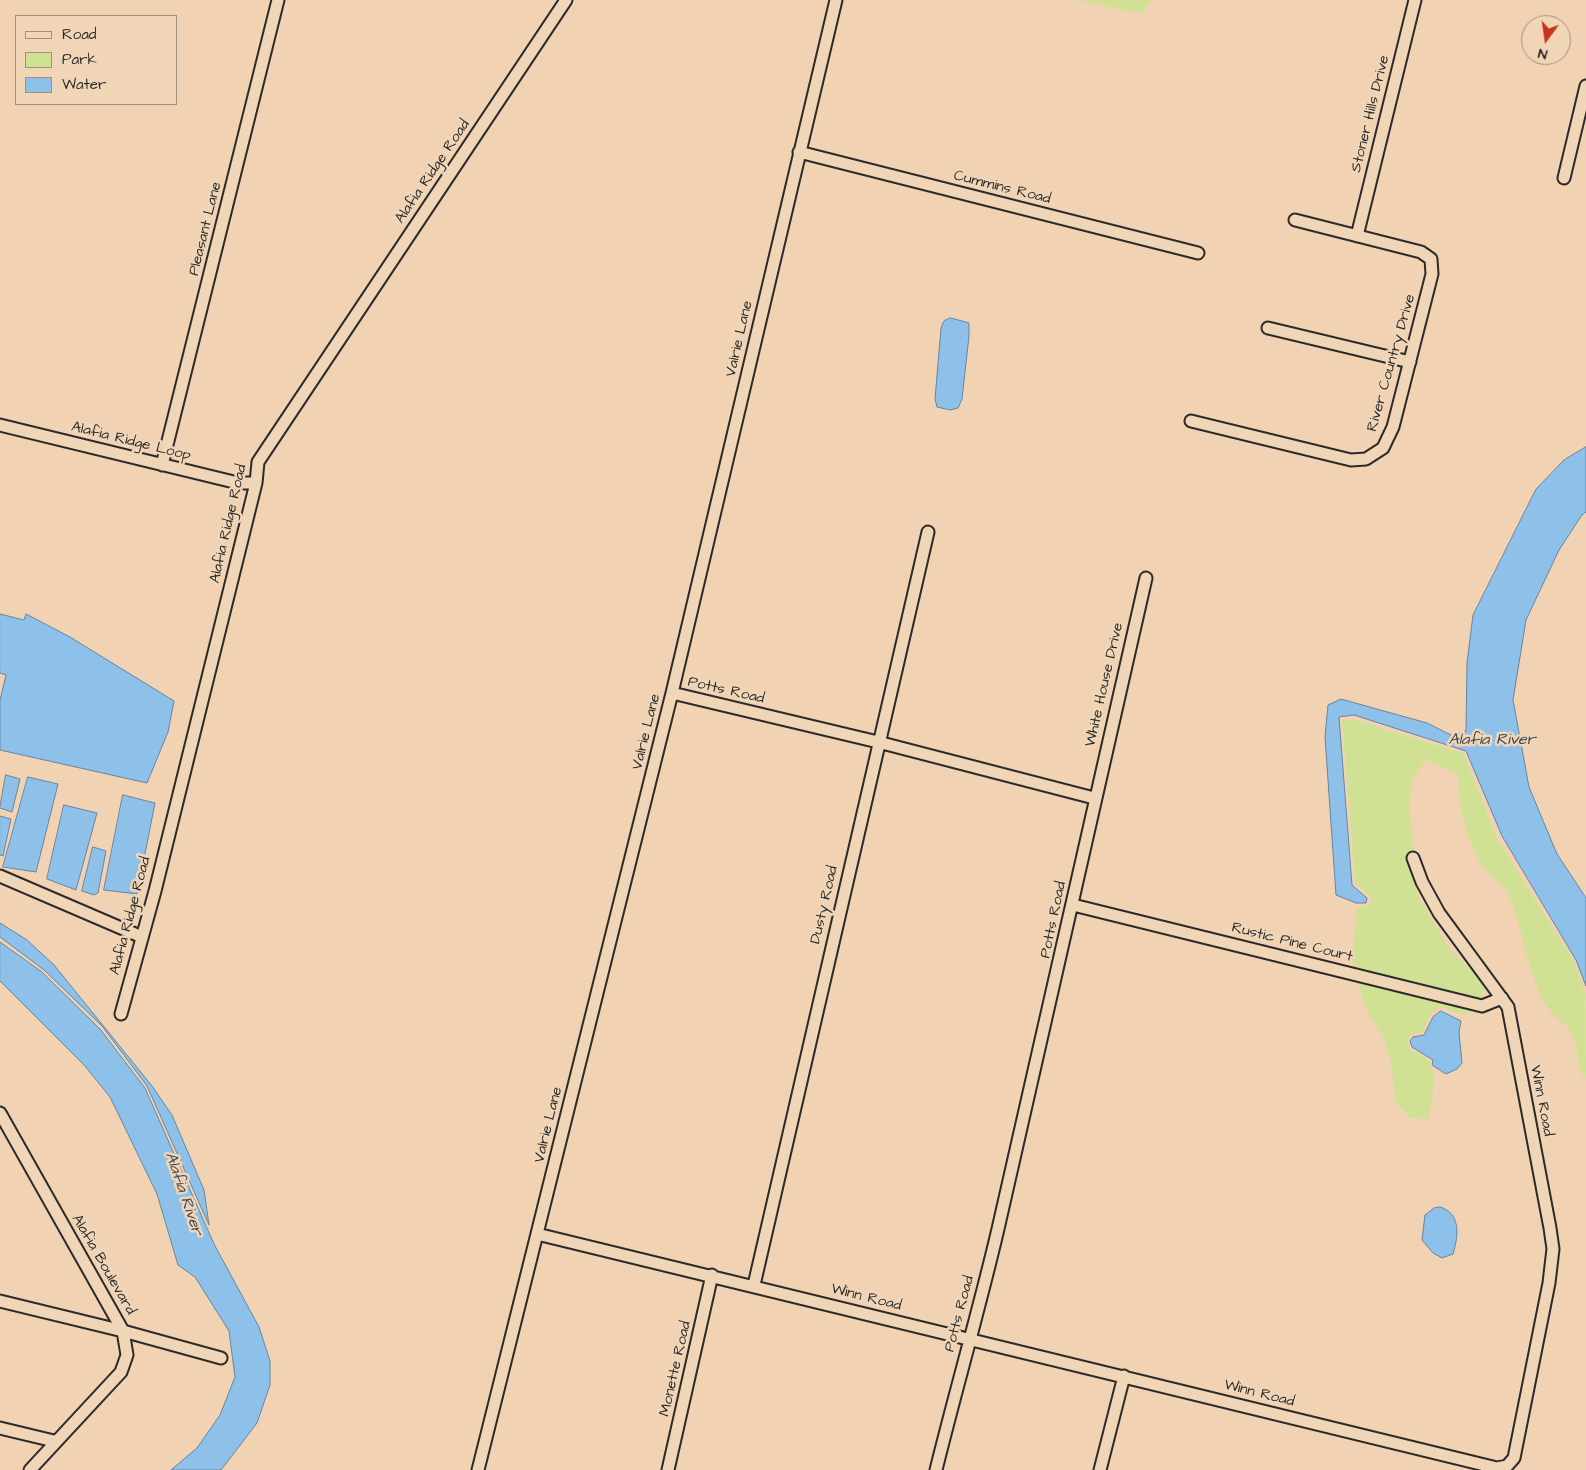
<!DOCTYPE html>
<style>
body{margin:0}
#map{position:relative;width:1586px;height:1470px;overflow:hidden;background:#f1d2b3;font-family:"Architects Daughter",sans-serif}
canvas{display:block}
.legend{position:absolute;left:15px;top:15px;width:162px;height:90px;box-sizing:border-box;background:#f0d5b7;border:1px solid #a1917f;margin:0;padding:6px 9px;list-style:none;font-size:15px;color:#2b2b2b}
.legend li{display:flex;align-items:center;gap:10px;height:25px}
.legend b{width:25px;border:1px solid #a1917f}
.north{position:absolute;left:1521px;top:15px;width:50px;height:50px;box-sizing:border-box;background:#f0d5b7;border:1px solid #a1917f;border-radius:50%;rotate:194deg;font-size:14px;font-weight:700;line-height:20px;text-align:center;color:#2b2b2b}
.north::after{content:'';display:block;margin:auto;width:18px;height:22px;background:#c8321e;clip-path:polygon(50% 0,100% 100%,50% 72%,0 100%)}
</style>
<div id="map">
<canvas width="1586" height="1470"></canvas>
<ul class="legend">
<li><b style="height:6px;background:#f0d5b7"></b>Road</li>
<li><b style="height:14px;background:#d1e194"></b>Park</li>
<li><b style="height:14px;background:#8ec1ea"></b>Water</li>
</ul>
<div class="north">N</div>
</div>
<script>
const ctx = document.querySelector('canvas').getContext('2d');
ctx.lineJoin = 'round';
function paint(path, color) { ctx.fillStyle = color; ctx.fill(path, 'evenodd'); }
function trace(path, color, width, dash) { ctx.strokeStyle = color; ctx.lineWidth = width; ctx.lineCap = dash ? 'butt' : 'round'; ctx.setLineDash(dash || []); ctx.stroke(path); }
function label(font, color, halo, rows, align = 'center') {
  ctx.font = font + ' "Architects Daughter",sans-serif'; ctx.lineWidth = 5; ctx.setLineDash([]); ctx.textBaseline = 'middle'; ctx.strokeStyle = halo; ctx.fillStyle = color; for (const [text, x, y, turn = 0] of rows) {
    ctx.save(); ctx.translate(x, y); ctx.rotate((+turn || 0) * Math.PI / 180); ctx.textAlign = isNaN(turn) ? turn : align; if (halo) ctx.strokeText(text, 0, 0); ctx.fillText(text, 0, 0); ctx.restore();
  }
}
paint(new Path2D(`
 M1075 0H1151L1143 13Z
 M1353 719 1464 754 1497 839 1574 961 1585 994 1586 1080C1576 1067 1579 1047 1572 1033 1568 1025 1551 1016 1544 1002 1527 969 1523 931 1510 897 1504 883 1488 875 1480 862 1465 836 1459 805 1458 774L1426 759 1413 777 1409 803 1417 894 1450 950 1486 983 1480 1009 1463 1015 1440 1007 1431 1014 1422 1032 1412 1034 1407 1040 1410 1050C1416 1052 1424 1055 1428 1060 1438 1073 1432 1104 1428 1119L1410 1118 1396 1103 1391 1064 1383 1036 1368 1013 1356 977V969H1354L1352 960 1357 907 1368 906 1371 898 1356 884 1354 868 1342 720Z`), '#d1e194');
const water = new Path2D(`
 M951 318 969 323V336L962 399 958 408 950 410 937 407 935 399 941 328 944 321Z
 M1586 447V512L1582 515 1559 550 1526 620 1513 700 1529 787 1557 854 1586 898V986L1576 960 1502 836 1466 751 1354 715 1339 717 1352 885 1367 898 1366 903H1356L1336 895 1325 737 1328 705 1341 699 1427 723 1451 735 1466 731 1467 663 1473 615 1536 489 1564 460Z
 M0 614 24 620 26 614 70 637 174 701 168 732 147 783 0 750V700L6 675 0 673Z
 M6 775 20 779 12 812 0 808Z
 M28 777 58 784 36 872 3 867Z
 M123 795 155 803 137 894 104 890Z
 M64 805 97 813 76 890 47 879Z
 M0 816 11 819 3 856 0 855Z
 M93 847 106 851 98 893 94 895 82 891Z
 M0 923 27 940 54 965 152 1086 172 1115 204 1190 209 1225 147 1086 102 1026 44 970 0 937Z
 M0 942 42 972 100 1029 145 1088 214 1244 259 1327 270 1361V1385L257 1423 221 1470H171L197 1448 220 1415 235 1377 229 1331 195 1277 178 1265 157 1194 110 1097 85 1066 0 981Z
 M1441 1011 1461 1021 1459 1032 1462 1063 1457 1069 1446 1074 1432 1065 1433 1060 1412 1047 1410 1041 1413 1037 1424 1035 1433 1017Z
 M1440 1207C1462 1213 1458 1238 1453 1254L1442 1258 1433 1253 1422 1240 1425 1215 1434 1208Z`);
paint(water, '#8ec1ea');
trace(water, '#66859e', 1);
const minor = new Path2D(`
 M799 152 1198 253
 M1564 178 1586 86
 M1357 236 1415 0
 M1268 328 1410 362
 M1191 421 1351 460 1366 459 1383 448 1393 427 1432 274 1431 259 1421 252 1295 220
 M0 425 238 483H256
 M162 465 278 0
 M672 693 878 742 1094 798
 M0 876 142 937
 M1073 905 1482 1006 1502 998
 M121 1014 155 891 256 483 258 462 566 0
 M0 1113 123 1331 127 1355 121 1372 30 1470
 M537 1234 1497 1468 1507 1466 1514 1458 1549 1283 1553 1249 1550 1228 1508 1007 1439 913 1422 882 1413 858
 M754 1285 928 532
 M0 1301 123 1331 221 1358
 M0 1428 54 1441
 M478 1470 672 693 836 0
 M668 1470 712 1275
 M936 1470C956 1389 979 1310 998 1229 1049 1013 1095 795 1146 578
 M1100 1470 1124 1376`);
trace(minor, '#2b2b2b', 15);
trace(minor, '#f0d5b7', 11);
label('15px', '#2b2b2b', '#f0d5b7', [
 ["Stoner Hills Drive",1371,114,-76],
 ["Alafia Ridge Road",433,172,-56],
 ["Cummins Road",1002,188,14],
 ["Pleasant Lane",206,229,-76],
 ["Valrie Lane",740,339,-77],
 ["River Country Drive",1392,363,-74],
 ["Alafia Ridge Loop",131,442,14],
 ["Alafia Ridge Road",229,524,-77],
 ["White House Drive",1105,685,-77],
 ["Potts Road",726,691,13],
 ["Valrie Lane",647,732,-76],
 ["Dusty Road",825,905,-77],
 ["Alafia Ridge Road",131,916,-75],
 ["Potts Road",1054,920,-78],
 ["Rustic Pine Court",1292,943,14],
 ["Winn Road",1541,1101,79],
 ["Valrie Lane",549,1125,-76],
 ["Alafia Boulevard",103,1265,60],
 ["Winn Road",866,1298,14],
 ["Potts Road",960,1314,-75],
 ["Monette Road",676,1369,-77],
 ["Winn Road",1259,1394,14]
]);
label('italic 16px', '#3f4951', '#f0d5b7', [
 ["Alafia River",1492,741],
 ["Alafia River",183,1194,71]
]);
</script>
